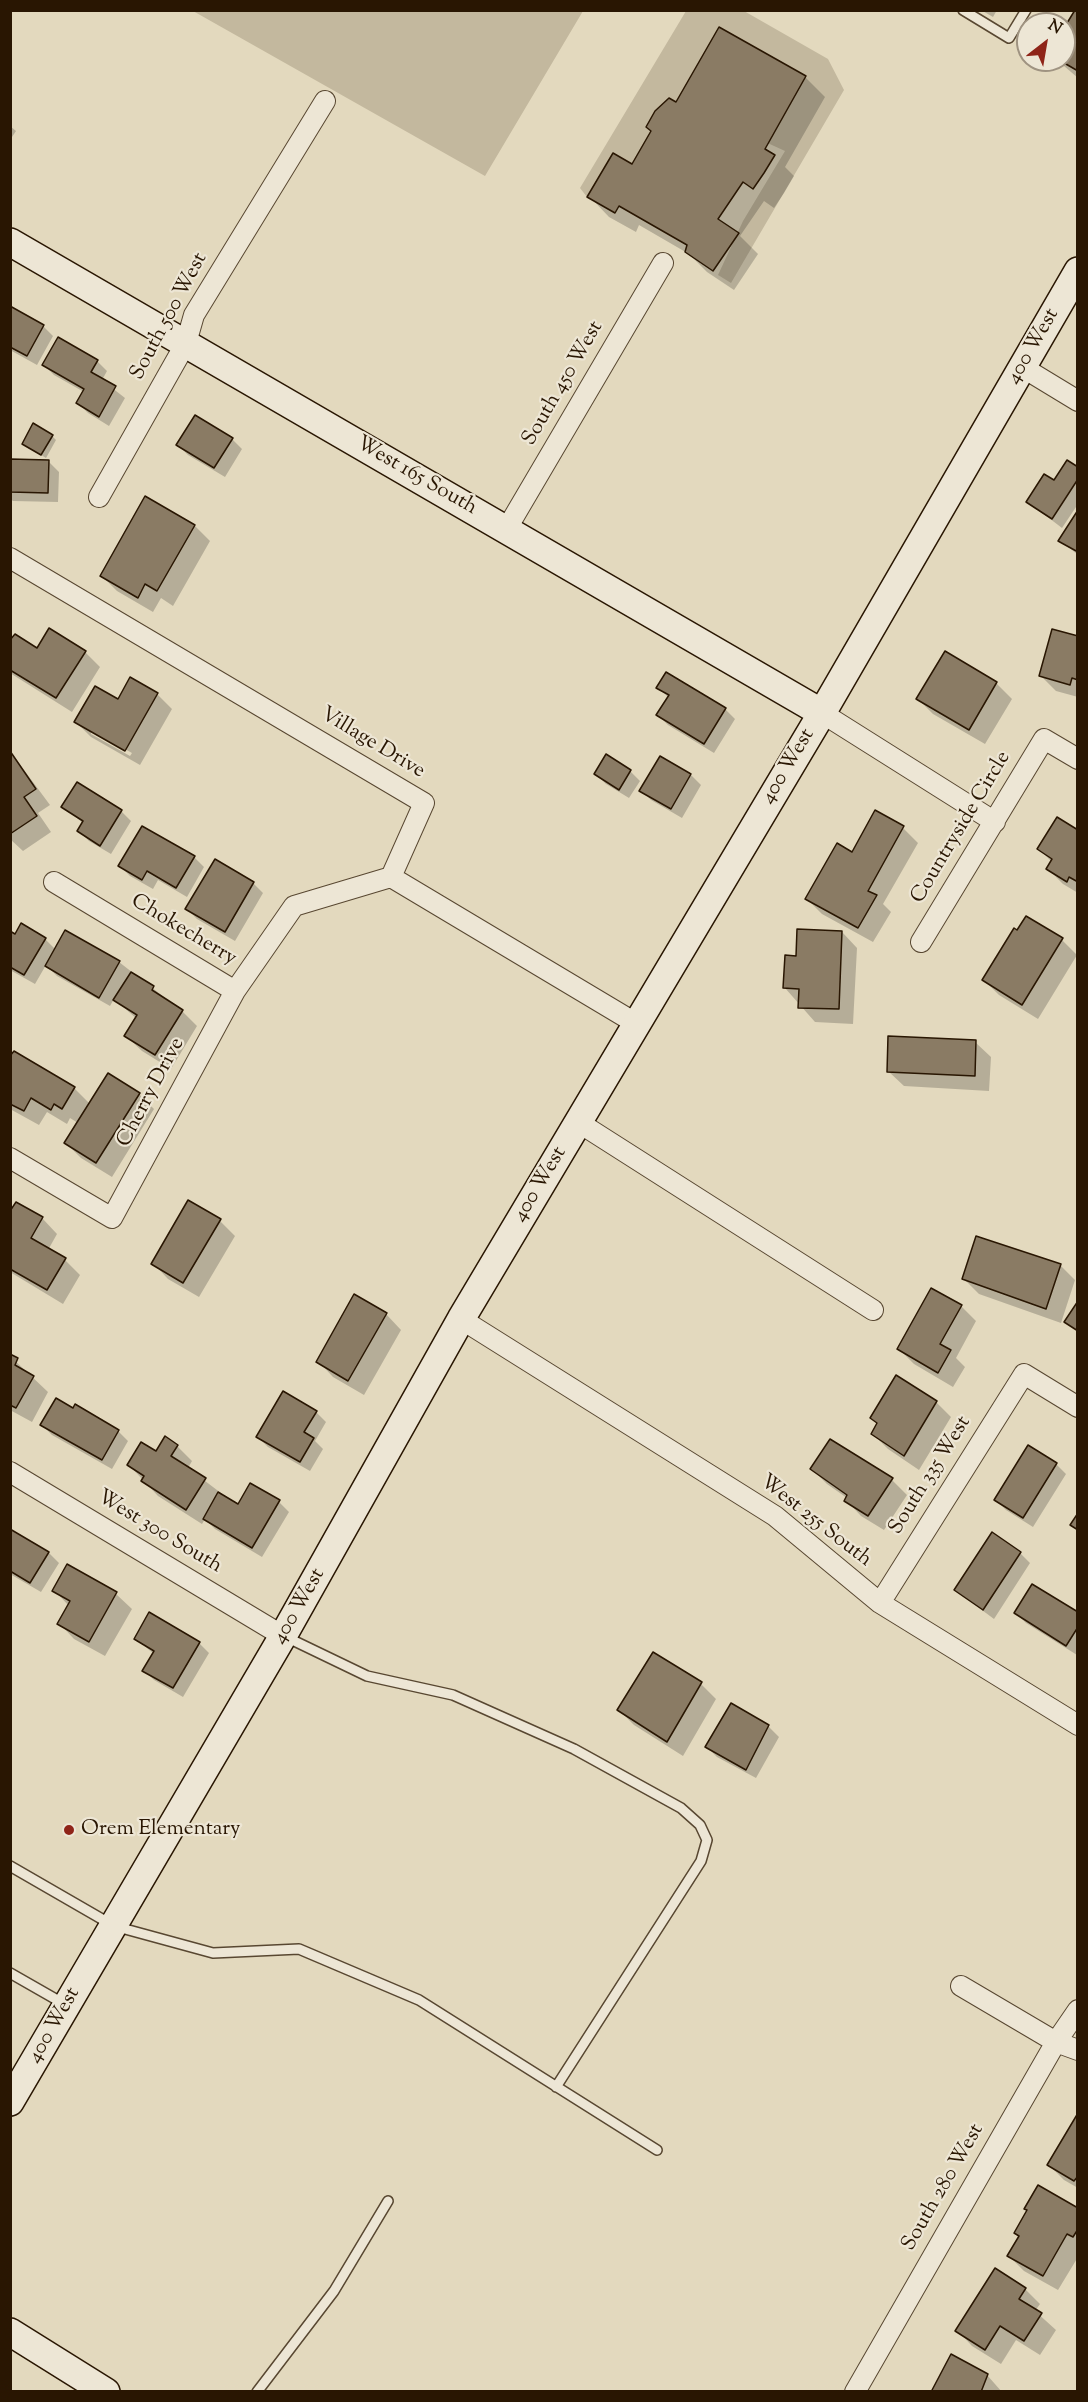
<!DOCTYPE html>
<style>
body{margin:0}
#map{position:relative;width:1088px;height:2402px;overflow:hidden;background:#e3d9be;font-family:"Sorts Mill Goudy",serif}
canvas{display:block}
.frame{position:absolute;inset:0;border:12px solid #291602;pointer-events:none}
.north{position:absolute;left:1016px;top:12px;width:60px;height:60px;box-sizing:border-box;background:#ede6d5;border:2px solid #9f9381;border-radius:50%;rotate:31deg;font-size:16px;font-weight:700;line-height:24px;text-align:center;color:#291602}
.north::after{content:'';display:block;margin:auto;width:21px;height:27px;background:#8f2418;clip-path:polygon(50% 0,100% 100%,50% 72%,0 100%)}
</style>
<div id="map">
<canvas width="1088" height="2402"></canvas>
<div class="frame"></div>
<div class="north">N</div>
</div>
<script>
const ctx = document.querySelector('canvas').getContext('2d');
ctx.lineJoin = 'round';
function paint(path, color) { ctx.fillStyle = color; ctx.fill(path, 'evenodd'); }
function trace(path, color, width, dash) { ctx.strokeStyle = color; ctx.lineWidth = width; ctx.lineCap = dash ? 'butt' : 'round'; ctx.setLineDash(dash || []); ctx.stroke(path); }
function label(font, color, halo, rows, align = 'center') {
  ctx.font = font + ' "Sorts Mill Goudy",serif'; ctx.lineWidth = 4.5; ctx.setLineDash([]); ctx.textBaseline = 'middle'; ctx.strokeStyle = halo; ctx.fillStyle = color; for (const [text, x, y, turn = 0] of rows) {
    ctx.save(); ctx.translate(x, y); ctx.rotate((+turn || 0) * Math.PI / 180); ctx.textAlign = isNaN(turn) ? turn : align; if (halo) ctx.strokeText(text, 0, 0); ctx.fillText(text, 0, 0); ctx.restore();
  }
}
paint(new Path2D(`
 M193 11 583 10V11L485 176Z
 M686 11H744L828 59 844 90 731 283 718 275 743 221 785 151 669 98 655 111 646 127 651 131 632 164 613 153 587 197 580 188Z`), '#c3b89e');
paint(new Path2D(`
 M981 10H997L993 17Z
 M1078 10V78L1057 60H1064V31Z
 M805 77 825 97 785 167 794 176 784 193 774 208 764 201 740 236 758 254 734 290 707 272 689 254 639 225 636 232 609 217 589 196 632 166 677 105Z
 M10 126 16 131 10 140Z
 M10 307 43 326 53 336 37 365 10 350Z
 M97 361 107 371 102 380 125 398 109 426 88 413 78 403 84 392 54 375 44 365Z
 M52 436 56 440 46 458 24 444Z
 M232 439 242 449 225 477 188 455 178 445Z
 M10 461 49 462 59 472 58 502 13 501 10 499Z
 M1078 469V504L1062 528 1028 502Z
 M146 498 195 526 210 541 173 606 161 598 153 612 117 591 102 576Z
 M1078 513V555L1060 540Z
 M1078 637V697L1056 691 1041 676Z
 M10 643 37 650 85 652 100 667 72 712 10 673Z
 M945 653 996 683 1012 699 985 744 933 714 918 699Z
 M658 687 725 709 735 719 714 753 668 725 658 715 669 698Z
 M157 694 172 709 140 765 91 737 76 722 118 701ZM91 730 132 753 130 756 91 734Z
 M10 751 50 805 38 813 51 832 23 851 10 839Z
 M660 758 691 775 701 785 682 818 651 800 641 790Z
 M630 771 640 781 629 798 606 784 596 774Z
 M78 784 121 811 131 821 111 854 89 841 79 831 83 823 63 807Z
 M903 828 918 843 883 904 891 912 873 942 822 914 807 899Z
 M1078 831V893L1063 884 1048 869 1052 862 1039 849Z
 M194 857 204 867 187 897 158 880 153 889 130 876 120 866Z
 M215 861 253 883 263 893 235 941 197 919 187 909Z
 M842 932 857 948 853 1024 815 1022 785 988 798 957Z
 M10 933 45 939 56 950 119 962 182 1011 197 1026 171 1069 142 1051 126 1036 137 1019 114 999 110 1006 57 976 46 965 35 984 10 970Z
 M1062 940 1077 955 1038 1019 999 995 984 980Z
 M975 1042 991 1057 989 1091 904 1086 888 1071Z
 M10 1059 74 1088 90 1104 139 1094 154 1109 112 1177 81 1158 66 1143 78 1123 70 1118 67 1124 47 1112 39 1125 10 1109Z
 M42 1218 57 1234 48 1250 65 1260 80 1275 63 1304 10 1272V1239Z
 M220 1221 235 1236 199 1297 168 1279 153 1263Z
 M1060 1265 1075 1280 1061 1323 979 1294 964 1279Z
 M961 1306 976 1321 956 1358 965 1367 953 1387 914 1364 899 1349Z
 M386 1314 401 1330 364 1395 333 1377 318 1361Z
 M10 1356 48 1392 32 1422 10 1410Z
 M936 1402 951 1417 919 1470 888 1449 873 1434 878 1424 872 1418Z
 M76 1406 118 1431 128 1441 112 1469 52 1435 42 1425 74 1410Z
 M316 1412 326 1422 315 1441 323 1449 310 1471 268 1447 258 1437Z
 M177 1446 192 1461 188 1468 238 1506 279 1502 289 1512 262 1557 215 1529 205 1519 202 1524 158 1496 128 1464Z
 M1028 1447 1056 1464 1066 1474 1033 1527 1006 1510 996 1500Z
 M812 1469 892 1480 907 1495 884 1530 861 1516 846 1500 847 1498 827 1484Z
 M10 1531 49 1553 59 1563 41 1592 10 1574Z
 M1020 1553 1030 1563 994 1619 955 1590Z
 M68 1566 116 1594 132 1609 105 1656 74 1639 59 1623 69 1606 54 1590Z
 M1016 1613 1078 1614 1077 1655 1026 1623Z
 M136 1639 199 1643 209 1653 183 1697 154 1680 144 1670 154 1654Z
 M701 1684 716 1699 683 1756 634 1725 619 1710Z
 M731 1705 769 1727 779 1737 756 1778 717 1757 707 1747Z
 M1078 2116V2188L1064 2180 1049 2165Z
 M1078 2209V2257L1058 2290 1024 2271 1009 2256 1020 2237 1016 2233Z
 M1025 2289 1040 2304 1035 2311 1056 2330 1040 2355 1016 2340 1001 2364 972 2346 957 2330Z
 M987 2375 1002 2392H933Z`), '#0003');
const building = new Path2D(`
 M1075 10H1078V71L1059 60H1064V28Z
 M719 27 806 76 765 149 775 155 764 173 753 189 743 182 718 219 739 233 713 271 685 252 687 245 619 206 615 213 587 197 613 153 632 164 651 131 646 127 655 111 669 98 676 102Z
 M10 306 44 325 27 356 10 347Z
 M58 337 98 360 91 372 116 386 99 417 76 403 84 389 42 365Z
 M195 415 233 438 214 468 176 445Z
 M33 423 53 435 41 455 22 444Z
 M10 459 49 460 48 493 10 492Z
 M1067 460 1078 467V479L1052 519 1026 502 1044 474 1054 480Z
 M145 496 195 525 157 591 145 584 138 598 100 576Z
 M1078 510V552L1058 541Z
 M49 628 86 651 56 698 10 670V640L15 634 37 648Z
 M1052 629 1078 636V680L1072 678 1070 685 1039 676Z
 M945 651 997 682 969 730 916 699Z
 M666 672 726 708 704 744 656 715 669 695 656 688Z
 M130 677 158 693 125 751 74 722 95 686 118 699Z
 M10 751 36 789 24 797 37 816 10 834Z
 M606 754 631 770 619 790 594 774Z
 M660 756 691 774 671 809 639 791Z
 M77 782 122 810 100 846 77 831 83 821 61 807Z
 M875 810 904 826 868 891 877 895 858 928 805 899 837 843 852 852Z
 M1057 817 1078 830V882L1069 877 1067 882 1046 869 1052 859 1037 849Z
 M142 826 195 856 176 888 147 871 142 880 118 866Z
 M215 859 254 882 225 932 185 909Z
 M1026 916 1063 938 1022 1005 982 980 1014 928 1017 930Z
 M21 923 46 938 24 975 10 967V931L15 934Z
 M797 929 842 931 839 1009 798 1008 799 989 783 988 785 955 796 956Z
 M65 930 120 961 99 998 45 966Z
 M131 972 154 986 152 990 183 1010 155 1055 124 1036 137 1015 113 1000Z
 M888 1036 976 1040 975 1076 887 1072Z
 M14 1051 75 1087 62 1109 54 1104 51 1110 31 1098 24 1111 10 1104V1056Z
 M108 1073 140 1093 96 1163 64 1143Z
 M188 1200 221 1219 183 1283 151 1264Z
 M16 1202 43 1217 31 1238 66 1258 47 1290 10 1269V1211Z
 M976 1236 1061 1264 1046 1309 962 1279Z
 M931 1288 962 1305 940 1344 951 1350 938 1373 897 1349Z
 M354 1294 387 1313 348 1381 316 1362Z
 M1078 1301V1331L1064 1322Z
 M10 1354 18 1358 15 1365 34 1376 16 1408 10 1405Z
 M896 1375 937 1401 904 1456 871 1434 877 1423 870 1418Z
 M283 1391 317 1411 304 1432 314 1438 300 1462 256 1437Z
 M56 1398 73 1408 75 1404 119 1430 102 1460 40 1425Z
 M165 1436 178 1445 171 1456 206 1478 186 1510 141 1481 144 1476 127 1465 141 1442 156 1451Z
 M830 1439 893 1478 868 1516 844 1501 847 1495 810 1469Z
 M1028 1445 1057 1463 1023 1518 994 1500Z
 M250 1483 280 1500 252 1548 203 1519 218 1492 238 1504Z
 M1078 1513V1530L1070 1525Z
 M10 1529 49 1552 30 1583 10 1571Z
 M992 1532 1021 1552 983 1610 954 1590Z
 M67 1564 117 1592 89 1642 57 1624 70 1601 52 1591Z
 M1032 1584 1078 1612V1627L1066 1646 1014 1613Z
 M149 1612 200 1642 173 1688 142 1671 154 1651 134 1639Z
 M653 1652 702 1682 667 1742 617 1710Z
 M731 1703 769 1725 746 1770 705 1747Z
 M1078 2113V2176L1074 2181 1047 2165Z
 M1038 2185 1078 2208V2229L1073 2237 1067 2234 1043 2276 1007 2256 1019 2236 1014 2233 1027 2210 1024 2209Z
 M995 2268 1026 2288 1019 2299 1042 2313 1024 2341 1000 2326 985 2350 955 2331Z
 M951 2354 988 2374 981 2392H931Z`);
paint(building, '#8a7b64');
trace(building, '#291602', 1.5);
const lane = new Path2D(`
 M963 10 1009 38 1026 10
 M286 1637 367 1676 453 1695 574 1749 681 1808 700 1825 707 1840 701 1861 556 2087
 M10 1866 114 1926 213 1953 299 1949 419 2000 657 2150
 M10 1973 66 2005
 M257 2392 334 2291 388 2201`);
const street = new Path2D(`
 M1022 367 1078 401
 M99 497 186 343 194 315 325 101
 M506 530 663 263
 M10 558 424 803 391 877
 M822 713 995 822
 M391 877 637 1024
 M54 882 235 991
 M921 942 1044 739 1078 759
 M578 1122 873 1310
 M10 1158 112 1218 235 991 294 906 391 877
 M461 1319 775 1516 880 1603 1078 1725
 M10 1472 283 1636
 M880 1603 1024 1374 1078 1407
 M961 1986 1056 2042 1078 2050
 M855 2392 1056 2042 1078 2010`);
const secondary = new Path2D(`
 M10 242 822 713
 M10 2102 283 1636 461 1319 822 713 1078 271
 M10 2332 106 2392`);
trace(lane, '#584731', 12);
trace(street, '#584731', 22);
trace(secondary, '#291602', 30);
trace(lane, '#ede6d5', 9);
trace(street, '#ede6d5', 20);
trace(secondary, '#ede6d5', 27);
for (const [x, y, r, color] of [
 [69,1830,6,"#8f2418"]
]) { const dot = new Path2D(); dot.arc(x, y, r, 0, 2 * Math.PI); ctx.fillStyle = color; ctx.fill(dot); trace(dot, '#ede6d5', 2); }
label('21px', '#291602', '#ede6d5', [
 ["South 500 West",170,317,-62],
 ["400 West",1034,347,-60],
 ["South 450 West",564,384,-60],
 ["West 165 South",416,477,30],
 ["Village Drive",372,744,31],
 ["400 West",789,767,-59],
 ["Countryside Circle",962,828,-59],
 ["Chokecherry",183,931,31],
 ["Cherry Drive",152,1093,-62],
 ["400 West",541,1185,-59],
 ["South 335 West",931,1476,-58],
 ["West 255 South",815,1522,38],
 ["West 300 South",159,1533,31],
 ["400 West",300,1607,-60],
 ["400 West",55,2026,-60],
 ["South 280 West",944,2188,-60]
]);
label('21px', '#291602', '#ede6d5', [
 ["Orem Elementary",81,1830]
], 'left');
</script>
